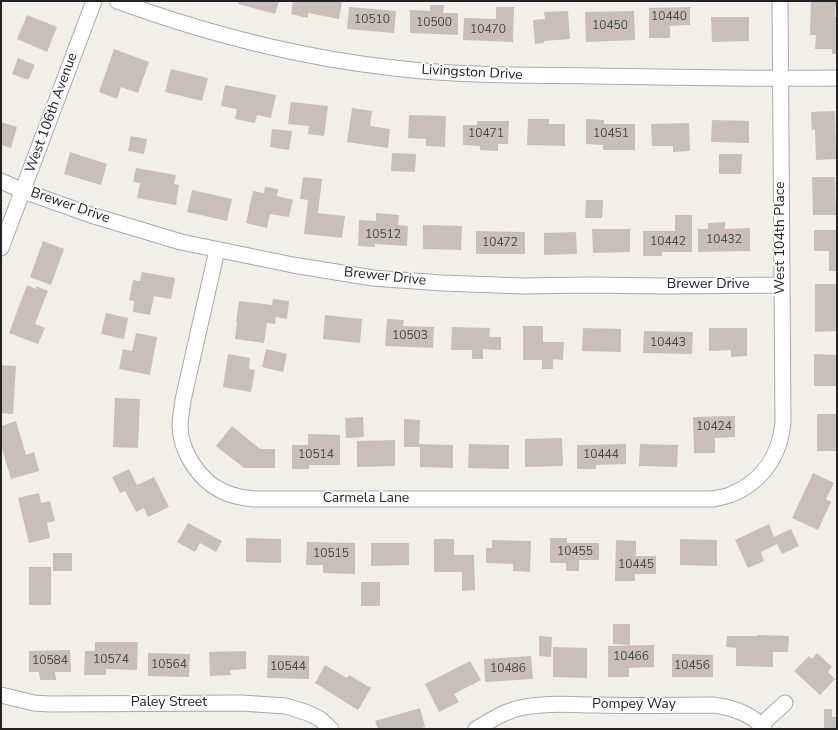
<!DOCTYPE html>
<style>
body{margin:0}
#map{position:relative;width:838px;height:730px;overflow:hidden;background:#f2efe9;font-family:"Nunito Sans",sans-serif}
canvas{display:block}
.frame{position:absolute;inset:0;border:2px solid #222;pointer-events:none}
</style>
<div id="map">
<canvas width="838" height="730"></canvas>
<div class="frame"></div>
</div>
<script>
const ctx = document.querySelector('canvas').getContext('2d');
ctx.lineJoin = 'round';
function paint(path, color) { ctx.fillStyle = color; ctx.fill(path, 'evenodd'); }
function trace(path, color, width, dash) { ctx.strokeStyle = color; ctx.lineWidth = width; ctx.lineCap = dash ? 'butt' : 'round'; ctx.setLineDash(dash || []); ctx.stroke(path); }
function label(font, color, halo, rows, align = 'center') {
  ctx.font = font + ' "Nunito Sans",sans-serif'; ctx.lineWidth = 3.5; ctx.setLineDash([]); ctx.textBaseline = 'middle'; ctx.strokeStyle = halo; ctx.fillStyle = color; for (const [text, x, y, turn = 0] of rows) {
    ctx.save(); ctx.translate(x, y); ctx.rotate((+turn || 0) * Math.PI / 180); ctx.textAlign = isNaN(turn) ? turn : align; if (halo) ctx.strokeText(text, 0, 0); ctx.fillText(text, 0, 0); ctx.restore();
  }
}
paint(new Path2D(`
 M239 1H279L275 14 238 4Z
 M293 1H342L339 19 308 13V18L291 14Z
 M811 1H836L835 17H837V54H832V49H815L816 35H810Z
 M430 5H444L443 13H458V35L410 33V10L430 11Z
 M349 7 396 11 394 33 347 29Z
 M496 7H514L513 42 463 40 464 18 496 19Z
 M690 7V25L670 26V38H649V8Z
 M568 11 570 39 544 41V43L535 44 533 20 545 19 544 12Z
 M634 11 635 40 586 42 585 12Z
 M27 15 57 27 47 52 17 39Z
 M711 17H749V41L712 42Z
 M114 49 149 62 138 93 121 87 117 99 99 92Z
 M18 58 35 65 28 80 12 74Z
 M171 69 208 78 202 101 165 92Z
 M225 85 276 95 271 118 257 115 255 123 235 119 237 109 221 106Z
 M291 102 328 106 324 136 308 134 309 126 288 124Z
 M352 108 372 111 370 126 390 129 388 148 347 142Z
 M835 111 836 159 816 160 815 130H812L811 112Z
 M409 115 446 116 445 147 426 146V139L408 138Z
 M528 119H549V124H565V146L527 145Z
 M586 119 604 120V124H635V150H603V145L586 144Z
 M712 120 749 121V143L711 142Z
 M477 121H509L508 144H498V151L480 150V146L463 145V125H477Z
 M1 122 17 127 11 148 1 145Z
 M689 123 690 151 673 152V146H652L651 124Z
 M272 129 292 131 289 150 270 147Z
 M131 136 147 139 144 154 128 151Z
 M70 152 107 164 101 185 64 174Z
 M392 153 416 154 415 172 391 171Z
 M719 154H742L741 174H719Z
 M136 168 176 175 174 184 179 185 176 205 137 198 140 183 133 182Z
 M303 177 322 179 318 213 345 216 342 238 304 234 308 200 300 199Z
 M812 177H835L836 215H813Z
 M265 187 278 189 277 196 293 200 289 217 270 214 267 228 246 223 253 191 264 193Z
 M192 190 232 199 227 221 187 212Z
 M586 200H603L602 218H585Z
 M376 213 399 215 398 225 408 226 407 246 375 244V247L358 246 359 220 376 221Z
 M675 215H692V252H662V256H643V231H675Z
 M725 222V229L750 228V251L698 252V229H708V223Z
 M423 225 462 226 461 250 423 249Z
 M592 229H630V252L593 253Z
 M814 230H837V271H829V251H814Z
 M476 231 525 232V254H476Z
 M576 232 577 254 544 255V233Z
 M43 241 64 249 51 285 30 277Z
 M142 272 175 278 171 299 154 296 150 315 133 312 134 301 129 300 133 280 140 281Z
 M815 284H837V331L815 332Z
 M27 285 36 289V286L48 291 35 324 45 328 38 344 9 333Z
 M273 299 289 301 287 319 276 317 275 324 267 323 264 343 235 339 237 322H236L239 301 272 305Z
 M106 313 128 318 124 339 101 334Z
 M325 315 362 319 360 343 323 339Z
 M387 319 404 320 403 326 434 327 433 348 385 346Z
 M523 326H543V342H564L563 360 553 359V369H542V360H523Z
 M452 327 490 328 489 337H501V350L483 349V359H472V350H451Z
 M583 328 621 329V352L582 351Z
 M709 328H747V356L731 357V350L709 351Z
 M644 331 693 332 692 354 643 353Z
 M136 333 157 337 150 375 119 369 123 349 132 351Z
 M266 349 287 354 283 372 262 367Z
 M228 354 250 358 249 369 255 370 251 392 223 387Z
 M814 354 837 355V386H814Z
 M1 365 16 366 13 414 1 413Z
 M115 398 140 399 138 448 113 447Z
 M817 414H837V451H817Z
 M735 416V437L715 438V453H694L693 417Z
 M363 417 364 437 346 438 345 418Z
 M404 419 420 420 419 444 453 445V468L420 467V447H404Z
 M16 421 26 455 34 452 39 471 11 479 1 445V426Z
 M232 426 260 449H275V468H244L216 446Z
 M308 434 340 435V465H309V469H292V445H308Z
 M562 438 563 466 525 467V439Z
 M395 440V466L357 467V441Z
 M469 444 509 445V469L468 468Z
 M626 444V464L596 465V469H577V445Z
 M640 444 678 445 677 467 639 466Z
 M129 469 137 485 154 477 169 507 148 517 144 508 136 512 125 491 120 493 112 477Z
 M813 473 834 483 826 499 831 502 818 530 792 518Z
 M39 493 41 503 50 501 55 521 47 523 50 538 29 543 18 498Z
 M188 523 222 541 216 552 200 543 195 552 177 542Z
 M769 524 774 537 791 529 799 546 782 554 777 544 761 552 764 561 748 568 735 540Z
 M246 538 281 539V563L246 562Z
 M550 538H567V543H599V560H579V571H566V563H550Z
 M434 539H454V555H474L475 590 462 591V572H434Z
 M680 539 717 540V566L680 565Z
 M492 540 531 541 530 572 513 571V564L486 563V548H492Z
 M616 540 636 541V556H656V574H635V581H615Z
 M307 542 355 543V574L323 573V565H306Z
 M371 543H409V565L371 566Z
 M53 553H72V571H53Z
 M29 567H51V605H29Z
 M361 582H380V606H361Z
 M613 624H630V645L613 644Z
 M758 635 789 636 788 652H773V667L736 666V648L726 647 727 636H758Z
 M539 636 552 637 551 657 539 656Z
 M95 642H138L137 670 106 669V675H84L85 651H95Z
 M654 645V667L629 668V677H608V646Z
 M553 647 587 648V678L553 677Z
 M70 650 71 672H55L56 680H40L39 672H29V651Z
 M246 651V669L230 670 231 675 210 676 209 652Z
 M148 653 190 654 189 677 148 676Z
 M817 653 832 667 828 672 835 679 820 695 794 671 809 656 812 659Z
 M672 654 713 655V677H672Z
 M268 655 309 656V679L267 678Z
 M531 656 533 679 485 682 484 659Z
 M470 661 481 680 454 694 459 702 439 712 425 684Z
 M325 665 347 678 349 675 371 688 358 710 315 683Z
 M420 708 425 727 418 729H378L375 721Z
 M824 709H832V717H837V729H824Z`), '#c7bfb8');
const street = new Path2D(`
 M117 1C205 33 301 58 394 68 460 76 528 75 595 76 676 77 756 79 837 78
 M1 181 23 191 91 215 181 242 293 265 373 278 442 283 523 286 588 285 664 286 781 285
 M1 248 94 1
 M217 250 183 400C182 409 180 418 180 427 181 452 199 480 222 491 232 496 243 498 254 499H712C717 498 724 497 730 495 762 482 780 456 783 422L780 1
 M1 695 34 703 50 704 241 703 286 706 308 713 320 719 331 729
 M761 725 785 703
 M476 729C490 721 504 711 520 708 546 702 574 705 600 705 638 706 675 705 713 705 731 707 753 714 764 729`);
trace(street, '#a9a9a9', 17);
trace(street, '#fff', 15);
label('12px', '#4b4948', null, [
 ["10440",669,17],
 ["10510",372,20],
 ["10500",434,23],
 ["10450",610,26],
 ["10470",488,30],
 ["10471",486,134],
 ["10451",611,134],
 ["10512",383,235],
 ["10432",724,240],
 ["10442",668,242],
 ["10472",500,243],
 ["10503",410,336],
 ["10443",668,343],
 ["10424",714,427],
 ["10514",316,455],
 ["10444",601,455],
 ["10455",575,552],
 ["10515",331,554],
 ["10445",636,565],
 ["10466",631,657],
 ["10574",111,660],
 ["10584",50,661],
 ["10564",169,665],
 ["10456",692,666],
 ["10544",288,667],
 ["10486",508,669]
]);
label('14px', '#222', '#fff', [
 ["Livingston Drive",472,73,3],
 ["West 106th Avenue",52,113,-70],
 ["Brewer Drive",70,206,19],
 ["West 104th Place",781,238,-90],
 ["Brewer Drive",385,277,6],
 ["Brewer Drive",708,285],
 ["Carmela Lane",366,499],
 ["Paley Street",169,703],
 ["Pompey Way",634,705]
]);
</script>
